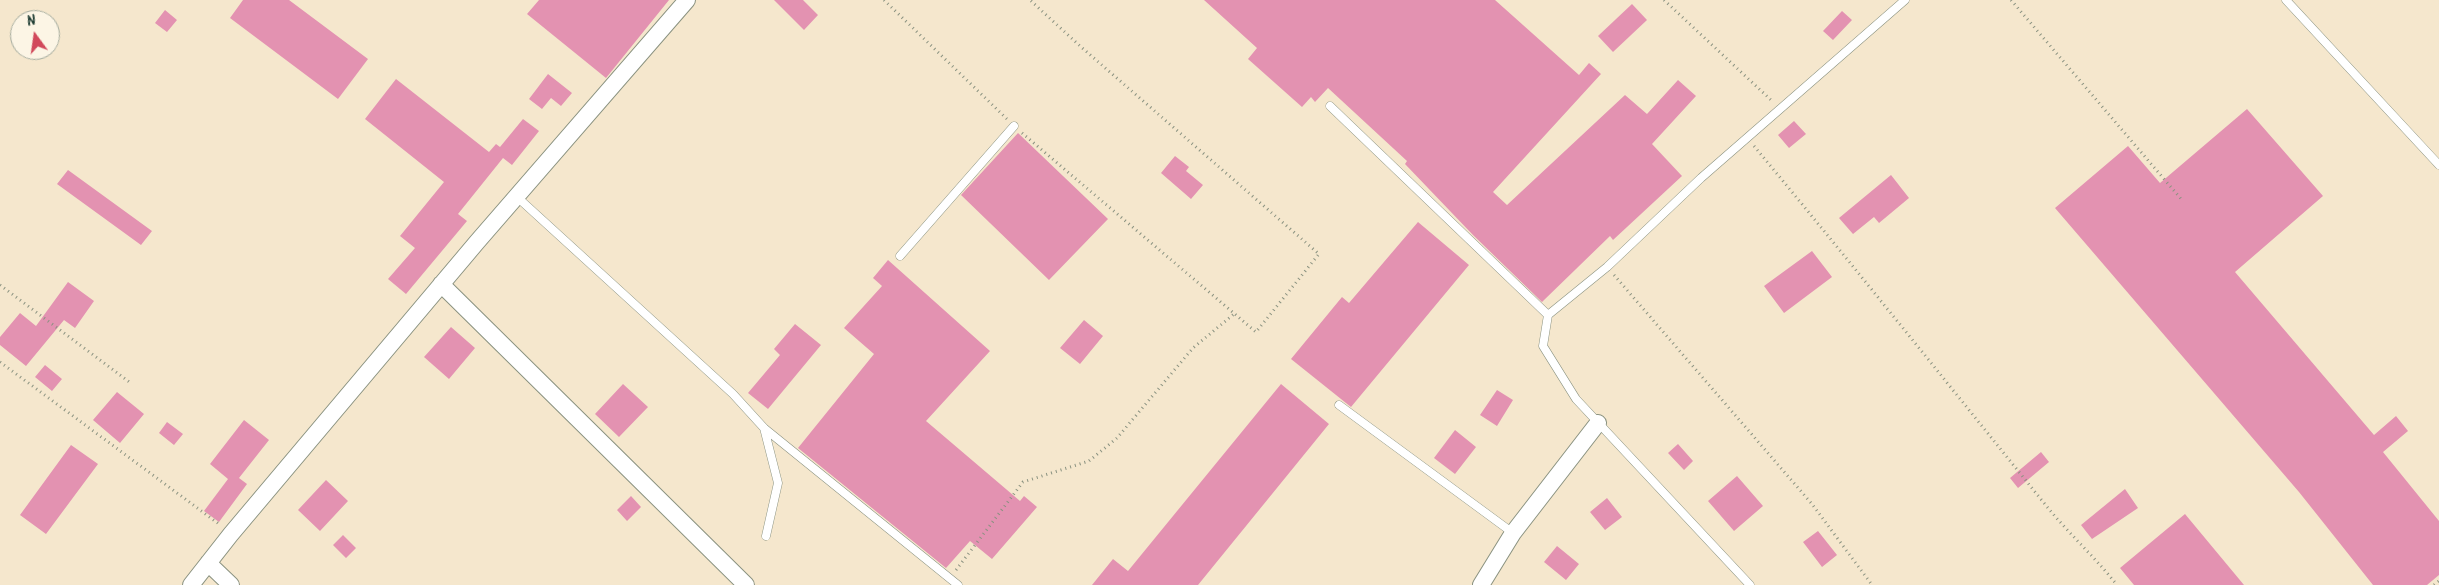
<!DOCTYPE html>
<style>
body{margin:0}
#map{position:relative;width:2439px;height:585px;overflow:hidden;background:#f5e7cd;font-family:Kalam,sans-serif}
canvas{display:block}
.north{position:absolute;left:10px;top:10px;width:50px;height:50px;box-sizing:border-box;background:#fcf5e5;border:1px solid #a4ab9e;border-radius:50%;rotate:346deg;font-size:14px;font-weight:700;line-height:20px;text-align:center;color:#1f3d34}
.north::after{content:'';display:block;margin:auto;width:18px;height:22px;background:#d1495b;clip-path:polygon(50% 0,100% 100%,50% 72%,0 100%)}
</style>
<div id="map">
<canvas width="2439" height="585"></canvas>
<div class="north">N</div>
</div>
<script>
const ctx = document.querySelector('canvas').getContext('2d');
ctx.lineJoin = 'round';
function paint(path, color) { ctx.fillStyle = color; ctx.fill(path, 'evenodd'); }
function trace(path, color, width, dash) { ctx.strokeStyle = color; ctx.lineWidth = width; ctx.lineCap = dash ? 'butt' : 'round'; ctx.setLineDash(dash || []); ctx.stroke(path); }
paint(new Path2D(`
 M243 0H289L368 59 338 99 230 18Z
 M539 0H669L606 78 527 14Z
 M774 0H803L818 15 804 30Z
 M1204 0H1495L1579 75 1589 63 1601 74 1493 192 1507 205 1625 95 1647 114 1678 80 1696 96 1652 144 1682 176 1613 240 1610 236 1542 302 1473 235 1405 164 1407 161 1328 88 1315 102 1311 97 1302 107 1248 59 1257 48Z
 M1632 4 1647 20 1613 52 1598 36Z
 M165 10 177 20 167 32 155 23Z
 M1842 11 1852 20 1833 40 1823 31Z
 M548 74 572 93 561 106 551 98 542 109 529 99Z
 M396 79 489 152 496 144 500 147 523 119 539 131 512 165 503 158 458 214 467 221 406 294 388 279 415 248 400 236 444 182 365 119Z
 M2247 109 2323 196 2235 272 2374 435 2396 416 2408 431 2383 452 2439 521V575L2427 585H2373L2299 492 2055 208 2128 146 2160 183Z
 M1794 121 1806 134 1789 148 1778 135Z
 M1018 133 1108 219 1049 280 961 195Z
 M1175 156 1189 167 1186 171 1203 185 1191 199 1161 173Z
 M68 170 152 231 141 245 57 184Z
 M1891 175 1909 198 1879 223 1874 217 1853 234 1839 218Z
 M1418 222 1469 265 1351 407 1291 359 1342 297 1349 303Z
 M1812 251 1832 277 1784 313 1764 286Z
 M888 260 990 351 926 421 1020 501 1024 496 1037 507 992 559 970 541 946 568 798 448 874 354 844 328 882 286 873 278Z
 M68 282 94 301 75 328 64 320 26 366 0 345V337L20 313 36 326Z
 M1084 320 1103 336 1080 364 1060 348Z
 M795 324 821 345 768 409 748 393 780 355 774 349Z
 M451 327 475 348 449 379 424 357Z
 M45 365 62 379 52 391 35 377Z
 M623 384 648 407 619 437 595 414Z
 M1281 384 1329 424 1198 585H1092L1113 559 1128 571Z
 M1497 390 1513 400 1497 426 1480 415Z
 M117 392 144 414 120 443 93 420Z
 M244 420 269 440 239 478 247 484 219 522 204 511 228 479 210 464Z
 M167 422 183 434 174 445 159 433Z
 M1455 430 1476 447 1455 474 1434 458Z
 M1678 444 1693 461 1684 470 1668 453Z
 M71 445 98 464 46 534 20 515Z
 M2041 452 2049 462 2018 488 2010 478Z
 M1737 476 1763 506 1734 531 1708 501Z
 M326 480 348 501 320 531 298 510Z
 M2125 489 2138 508 2092 539 2081 525Z
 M631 496 641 507 627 521 617 510Z
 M1607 498 1622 517 1605 530 1590 512Z
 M2185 514 2244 585H2134L2120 568Z
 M1818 531 1837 555 1822 567 1803 542Z
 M343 535 356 548 346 558 333 545Z
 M1557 546 1579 564 1566 580 1544 562Z`), '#e392b1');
const service = new Path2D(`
 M2286 0 2439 165
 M1330 106 1548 315
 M516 196 733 394 764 428 958 585
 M900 256 1014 126
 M1339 405 1513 533
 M764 428 778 483 766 536
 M1750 585 1576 399 1543 346 1548 315 1607 267 1701 178 1905 0`);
const minor = new Path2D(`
 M441 284 746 585
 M208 563 231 585
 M191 585 231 534 477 242 687 0
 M1481 585 1513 533 1598 423`);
trace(service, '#8a9280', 9);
trace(minor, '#8a9280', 18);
trace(new Path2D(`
 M884 0 1007 119
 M1664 0 1771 100
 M2011 0 2182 200
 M1022 133 1256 332 1319 254 1080 46 1030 0
 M1754 146C1852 264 1948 384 2044 503 2067 532 2094 556 2117 585
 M1614 275 1812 504 1872 585
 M0 285 132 384
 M0 362 219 524
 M956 570 1023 482 1089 461 1117 438 1193 348 1234 314
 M2434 585 2439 581`), '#8a9280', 3, [1, 4]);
trace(service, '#fff', 8);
trace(minor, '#fff', 16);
</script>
